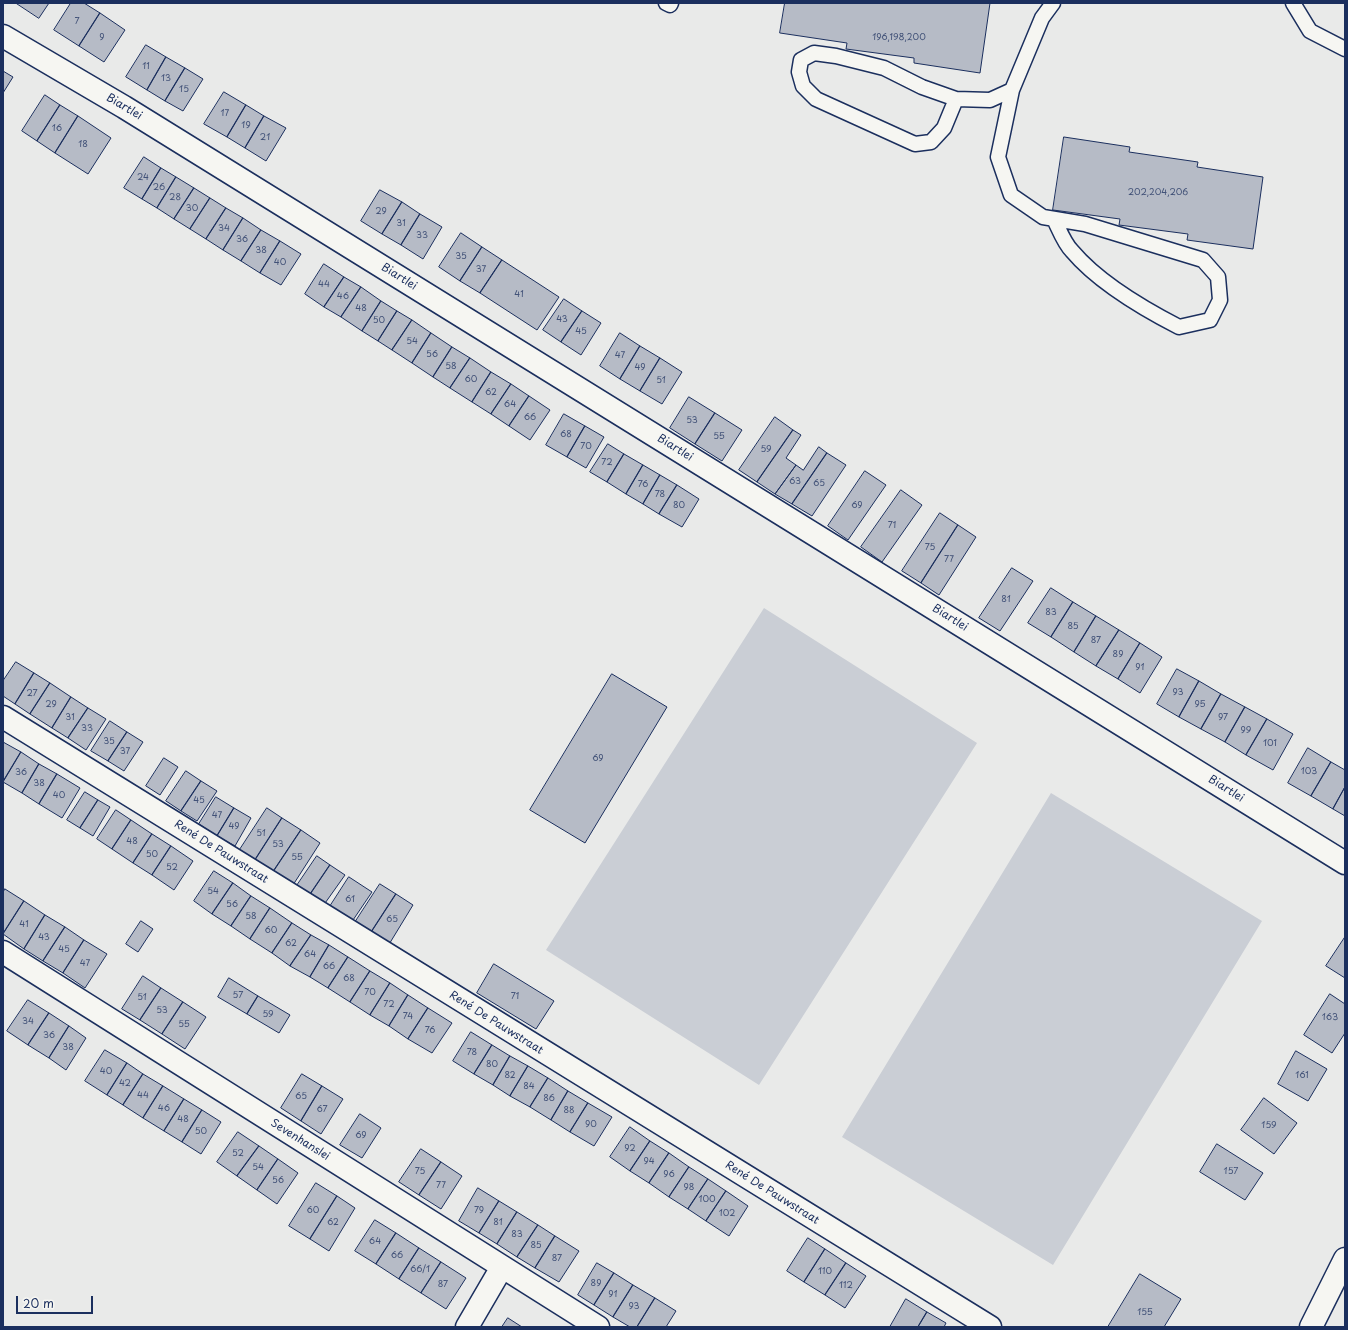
<!DOCTYPE html>
<meta charset="utf-8">
<style>
body{margin:0}
#map{position:relative;width:1348px;height:1330px;overflow:hidden;background:#e9eae9;font-family:"Playpen Sans",sans-serif}
canvas{display:block}
.frame{position:absolute;inset:0;border:4px solid #1b2f5e;pointer-events:none}
.scale{position:absolute;left:16px;top:1296px;width:77px;height:18px;box-sizing:border-box;border:2px solid #1b2f5e;border-top:0;padding-left:5px;font-size:12px;line-height:14px;white-space:nowrap;color:#1b2f5e;-webkit-text-stroke:3px #f6f6f2;paint-order:stroke}
</style>
<div id="map">
<canvas width="1348" height="1330"></canvas>
<div class="frame"></div>
<div class="scale">20 m</div>
</div>
<script>
const ctx = document.querySelector('canvas').getContext('2d');
ctx.lineJoin = 'round';
function paint(path, color) { ctx.fillStyle = color; ctx.fill(path, 'evenodd'); }
function trace(path, color, width, dash) { ctx.strokeStyle = color; ctx.lineWidth = width; ctx.lineCap = dash ? 'butt' : 'round'; ctx.setLineDash(dash || []); ctx.stroke(path); }
function label(font, color, halo, rows, align = 'center') {
  ctx.font = font + ' "Playpen Sans",sans-serif'; ctx.lineWidth = 4; ctx.setLineDash([]); ctx.textBaseline = 'middle'; ctx.strokeStyle = halo; ctx.fillStyle = color; for (const [text, x, y, turn = 0] of rows) {
    ctx.save(); ctx.translate(x, y); ctx.rotate((+turn || 0) * Math.PI / 180); ctx.textAlign = isNaN(turn) ? turn : align; if (halo) ctx.strokeText(text, 0, 0); ctx.fillText(text, 0, 0); ctx.restore();
  }
}
paint(new Path2D(`
 M764 608 977 743 759 1085 546 950Z
 M1051 793 1262 921 1053 1265 842 1137Z`), '#caced5');
const building = new Path2D(`
 M16 3H49L39 18Z
 M71 3H84L100 13 79 46 54 30Z
 M785 3H990L980 73 914 63V58L846 49 847 43 780 33Z
 M100 13 125 30 104 62 79 46Z
 M146 45 166 57 147 90 126 77Z
 M166 57 185 68 165 101 147 90Z
 M185 68 203 79 183 111 165 101Z
 M3 71 13 77 3 93Z
 M224 92 246 105 227 137 204 124Z
 M45 95 60 105 37 141 22 131Z
 M60 105 78 116 55 153 37 141Z
 M246 105 264 116 245 148 227 137Z
 M78 116 111 138 88 174 55 153Z
 M264 116 286 128 266 161 245 148Z
 M1064 137 1130 147 1129 152 1198 162 1197 167 1263 177 1253 249 1187 240 1188 234 1119 225 1120 219 1053 210Z
 M144 157 161 168 142 199 124 188Z
 M161 168 176 177 157 208 142 199Z
 M176 177 194 188 174 219 157 208Z
 M194 188 210 198 190 229 174 219Z
 M380 190 402 202 382 234 361 221Z
 M210 198 226 208 206 239 190 229Z
 M402 202 420 214 401 245 382 234Z
 M226 208 243 218 223 250 206 239Z
 M420 214 442 227 423 259 401 245Z
 M243 218 261 230 241 261 223 250Z
 M261 230 280 241 260 273 241 261Z
 M461 233 482 247 460 281 439 267Z
 M280 241 301 254 281 285 260 273Z
 M482 247 502 260 480 293 460 281Z
 M502 260 559 297 537 330 480 293Z
 M324 264 344 277 324 307 305 294Z
 M344 277 361 287 341 317 324 307Z
 M361 287 381 301 362 331 341 317Z
 M564 299 582 311 561 342 543 330Z
 M381 301 397 311 378 341 362 331Z
 M397 311 412 320 392 350 378 341Z
 M582 311 601 323 581 355 561 342Z
 M412 320 431 333 412 363 392 350Z
 M431 333 452 347 433 377 412 363Z
 M620 333 640 346 620 379 600 366Z
 M640 346 660 358 640 391 620 379Z
 M452 347 470 358 450 388 433 377Z
 M470 358 491 372 472 402 450 388Z
 M660 358 682 372 662 404 640 391Z
 M491 372 511 384 491 414 472 402Z
 M511 384 529 396 509 426 491 414Z
 M529 396 550 410 530 440 509 426Z
 M689 397 715 413 695 444 670 428Z
 M715 413 742 430 722 461 695 444Z
 M564 414 585 426 567 457 546 445Z
 M775 417 793 430 757 482 739 470Z
 M585 426 604 437 586 468 567 457Z
 M793 430 801 435 786 458 796 465 775 494 757 482Z
 M608 444 624 454 607 482 590 472Z
 M819 447 827 453 792 504 775 494 796 465 803 470Z
 M827 453 846 465 812 516 792 504Z
 M624 454 643 465 626 494 607 482Z
 M643 465 660 475 643 504 626 494Z
 M865 471 886 485 848 540 828 526Z
 M660 475 677 485 659 514 643 504Z
 M677 485 699 499 682 527 659 514Z
 M901 490 922 505 882 562 861 547Z
 M940 513 958 525 921 583 902 571Z
 M958 525 976 537 939 595 921 583Z
 M1012 568 1033 581 1000 631 979 618Z
 M1051 588 1073 602 1051 637 1028 623Z
 M1073 602 1096 616 1074 652 1051 637Z
 M1096 616 1119 630 1096 666 1074 652Z
 M1119 630 1140 643 1118 679 1096 666Z
 M1140 643 1162 657 1140 693 1118 679Z
 M16 662 34 673 15 704 3 696V681Z
 M1177 669 1199 681 1179 717 1157 704Z
 M34 673 50 683 30 714 15 704Z
 M612 674 667 707 585 843 530 810Z
 M1199 681 1221 694 1201 729 1179 717Z
 M50 683 71 697 52 728 30 714Z
 M1221 694 1245 707 1225 742 1201 729Z
 M71 697 88 708 68 738 52 728Z
 M1245 707 1267 719 1246 755 1225 742Z
 M88 708 106 719 86 750 68 738Z
 M1267 719 1293 734 1273 770 1246 755Z
 M110 721 127 732 108 761 91 751Z
 M127 732 143 742 124 771 108 761Z
 M3 742 21 752 3 782Z
 M1308 748 1331 762 1311 796 1288 783Z
 M21 752 39 764 22 793 3 782Z
 M164 758 178 767 160 795 146 786Z
 M1331 762 1345 770V787L1333 809 1311 796Z
 M39 764 57 774 39 804 22 793Z
 M186 771 201 781 181 811 166 801Z
 M57 774 80 788 62 818 39 804Z
 M201 781 217 791 197 821 181 811Z
 M1345 787V816L1333 809Z
 M85 792 98 800 80 828 67 820Z
 M216 797 234 808 217 836 199 824Z
 M98 800 110 807 93 836 80 828Z
 M234 808 251 818 235 846 217 836Z
 M267 808 282 818 255 860 239 851Z
 M116 810 131 820 112 849 97 839Z
 M282 818 301 830 273 872 255 860Z
 M131 820 152 834 133 863 112 849Z
 M301 830 320 843 293 885 273 872Z
 M152 834 171 846 152 875 133 863Z
 M171 846 193 861 174 890 152 875Z
 M317 856 330 865 309 896 296 887Z
 M330 865 345 875 323 906 309 896Z
 M214 871 233 883 212 914 194 901Z
 M349 877 372 892 351 923 329 908Z
 M233 883 251 896 231 926 212 914Z
 M380 884 396 894 370 934 354 924Z
 M5 889 24 901 3 934V893Z
 M396 894 413 905 388 946 370 934Z
 M251 896 270 908 250 939 231 926Z
 M24 901 45 915 24 949 3 934Z
 M270 908 292 923 272 953 250 939Z
 M45 915 65 927 43 961 24 949Z
 M141 921 153 929 138 952 126 944Z
 M292 923 311 935 290 966 272 953Z
 M65 927 84 940 63 973 43 961Z
 M311 935 329 945 310 977 290 966Z
 M1345 937V978L1326 966Z
 M84 940 107 954 85 988 63 973Z
 M329 945 348 957 328 988 310 977Z
 M348 957 370 971 350 1002 328 988Z
 M494 964 554 1001 536 1029 477 993Z
 M370 971 390 983 370 1015 350 1002Z
 M143 976 161 988 140 1020 122 1009Z
 M229 978 258 996 247 1014 218 997Z
 M390 983 408 995 389 1026 370 1015Z
 M161 988 183 1002 162 1034 140 1020Z
 M1330 994 1345 1004V1033L1332 1053 1304 1035Z
 M408 995 428 1008 408 1039 389 1026Z
 M258 996 290 1015 279 1033 247 1014Z
 M28 1000 49 1013 28 1045 7 1031Z
 M183 1002 206 1017 185 1049 162 1034Z
 M428 1008 452 1023 432 1053 408 1039Z
 M49 1013 69 1026 49 1058 28 1045Z
 M69 1026 86 1038 66 1070 49 1058Z
 M471 1032 492 1045 474 1074 453 1061Z
 M492 1045 510 1056 493 1085 474 1074Z
 M105 1050 127 1063 107 1095 85 1081Z
 M1296 1051 1327 1069 1308 1101 1278 1084Z
 M510 1056 528 1066 510 1096 493 1085Z
 M127 1063 143 1074 123 1105 107 1095Z
 M528 1066 548 1078 530 1107 510 1096Z
 M143 1074 163 1086 143 1118 123 1105Z
 M302 1074 322 1086 301 1121 281 1108Z
 M548 1078 568 1091 551 1120 530 1107Z
 M163 1086 184 1099 164 1131 143 1118Z
 M322 1086 343 1099 321 1134 301 1121Z
 M568 1091 588 1103 570 1132 551 1120Z
 M1264 1098 1297 1123 1274 1154 1241 1130Z
 M184 1099 202 1110 182 1142 164 1131Z
 M588 1103 612 1117 594 1146 570 1132Z
 M202 1110 221 1122 201 1154 182 1142Z
 M360 1114 381 1128 362 1158 340 1145Z
 M630 1127 650 1141 630 1171 610 1157Z
 M238 1132 259 1146 237 1176 217 1162Z
 M650 1141 669 1153 649 1183 630 1171Z
 M1217 1144 1263 1173 1245 1200 1200 1172Z
 M259 1146 278 1159 257 1190 237 1176Z
 M421 1149 441 1162 419 1195 399 1182Z
 M669 1153 689 1167 669 1197 649 1183Z
 M278 1159 298 1173 277 1204 257 1190Z
 M441 1162 462 1176 441 1209 419 1195Z
 M689 1167 708 1179 688 1209 669 1197Z
 M708 1179 726 1191 706 1221 688 1209Z
 M316 1183 337 1196 310 1239 289 1226Z
 M478 1188 499 1201 479 1233 459 1221Z
 M726 1191 748 1206 729 1236 706 1221Z
 M337 1196 355 1208 329 1251 310 1239Z
 M499 1201 517 1212 497 1244 479 1233Z
 M517 1212 538 1225 517 1257 497 1244Z
 M375 1220 396 1233 376 1264 355 1251Z
 M538 1225 555 1236 535 1268 517 1257Z
 M396 1233 419 1248 399 1279 376 1264Z
 M555 1236 579 1251 559 1282 535 1268Z
 M808 1238 825 1249 804 1282 787 1271Z
 M419 1248 441 1262 421 1293 399 1279Z
 M825 1249 846 1263 825 1295 804 1282Z
 M441 1262 466 1278 446 1309 421 1293Z
 M597 1263 614 1273 594 1305 578 1295Z
 M846 1263 866 1276 845 1308 825 1295Z
 M614 1273 633 1285 613 1317 594 1305Z
 M1140 1274 1181 1299 1164 1327H1108Z
 M633 1285 655 1298 637 1327H630L613 1317Z
 M655 1298 676 1311 666 1327H637Z
 M906 1299 927 1312 918 1327H890Z
 M927 1312 946 1323 944 1327H918Z
 M508 1318 522 1327H502Z`);
paint(building, '#b6bbc6');
trace(building, '#1b2f5e', 1);
const service = new Path2D(`
 M666 3 670 5 671 3
 M1053 3 1042 18 1012 90 998 157 1011 195 1043 217 1085 224 1203 260 1218 277 1220 300 1210 320 1179 327C1142 308 1099 283 1072 251 1064 243 1059 229 1054 219
 M1293 3 1310 31 1345 49
 M956 99 944 128 931 142 915 144 816 99 803 86 799 72 801 60 814 53 836 56 884 68 922 87 956 99 990 100 1012 90`);
const minor = new Path2D(`
 M3 36 124 107 1345 863
 M3 717 990 1327
 M3 952 598 1327
 M467 1327 502 1267
 M1311 1327 1345 1259`);
trace(service, '#1b2f5e', 17);
trace(minor, '#1b2f5e', 25);
trace(service, '#f6f6f2', 14);
trace(minor, '#f6f6f2', 22);
label('9px', '#425278', null, [
 ["7",77,22],
 ["9",102,38],
 ["196,198,200",899,38],
 ["11",146,67],
 ["13",166,79],
 ["15",184,90],
 ["17",225,114],
 ["19",246,126],
 ["16",57,129],
 ["21",265,138],
 ["18",83,145],
 ["24",143,178],
 ["26",159,188],
 ["202,204,206",1158,193],
 ["28",175,198],
 ["30",192,209],
 ["29",381,212],
 ["31",401,224],
 ["34",224,229],
 ["33",422,236],
 ["36",242,240],
 ["38",261,251],
 ["35",461,257],
 ["40",280,263],
 ["37",481,270],
 ["44",324,285],
 ["41",519,295],
 ["46",343,297],
 ["48",361,309],
 ["43",562,320],
 ["50",379,321],
 ["45",581,332],
 ["54",412,342],
 ["56",432,355],
 ["47",620,356],
 ["58",451,367],
 ["49",640,368],
 ["60",471,380],
 ["51",661,381],
 ["62",491,393],
 ["64",510,405],
 ["66",530,418],
 ["53",692,421],
 ["68",566,435],
 ["55",719,437],
 ["70",586,447],
 ["59",766,450],
 ["72",607,463],
 ["63",795,482],
 ["65",819,484],
 ["76",643,485],
 ["78",660,495],
 ["80",679,506],
 ["69",857,506],
 ["71",892,526],
 ["75",930,548],
 ["77",949,560],
 ["81",1006,600],
 ["83",1051,613],
 ["85",1073,627],
 ["87",1096,641],
 ["89",1118,655],
 ["91",1140,668],
 ["93",1178,693],
 ["27",32,694],
 ["29",51,705],
 ["95",1200,705],
 ["31",70,718],
 ["97",1223,718],
 ["33",87,729],
 ["99",1246,731],
 ["35",109,742],
 ["101",1270,744],
 ["37",125,752],
 ["69",598,759],
 ["103",1309,772],
 ["36",21,773],
 ["38",39,784],
 ["40",59,796],
 ["45",199,801],
 ["47",217,816],
 ["49",234,827],
 ["51",261,834],
 ["48",132,842],
 ["53",278,845],
 ["50",152,855],
 ["55",297,858],
 ["52",172,868],
 ["54",213,892],
 ["61",350,900],
 ["56",232,905],
 ["58",251,917],
 ["65",392,920],
 ["41",24,925],
 ["60",271,931],
 ["43",44,938],
 ["62",291,944],
 ["45",64,950],
 ["64",310,955],
 ["47",85,964],
 ["66",329,967],
 ["68",349,979],
 ["70",370,993],
 ["57",238,996],
 ["71",515,997],
 ["51",142,998],
 ["72",389,1005],
 ["53",162,1011],
 ["59",268,1015],
 ["74",408,1017],
 ["163",1330,1018],
 ["34",28,1022],
 ["55",184,1025],
 ["76",430,1031],
 ["36",49,1036],
 ["38",68,1048],
 ["78",472,1053],
 ["80",492,1065],
 ["40",106,1072],
 ["82",510,1076],
 ["161",1302,1076],
 ["42",125,1084],
 ["84",529,1087],
 ["44",143,1096],
 ["65",301,1097],
 ["86",549,1099],
 ["46",164,1109],
 ["67",322,1110],
 ["88",569,1111],
 ["48",183,1120],
 ["90",591,1125],
 ["159",1269,1126],
 ["50",201,1132],
 ["69",361,1136],
 ["92",630,1149],
 ["52",238,1154],
 ["94",649,1162],
 ["54",258,1168],
 ["75",420,1172],
 ["157",1231,1172],
 ["96",669,1175],
 ["56",278,1181],
 ["77",441,1186],
 ["98",689,1188],
 ["100",707,1200],
 ["60",313,1211],
 ["79",479,1211],
 ["102",727,1214],
 ["62",333,1223],
 ["81",498,1223],
 ["83",517,1235],
 ["64",375,1242],
 ["85",536,1246],
 ["66",397,1256],
 ["87",557,1259],
 ["66/1",420,1270],
 ["110",825,1272],
 ["89",596,1284],
 ["87",443,1285],
 ["112",846,1286],
 ["91",613,1295],
 ["93",634,1307],
 ["155",1145,1313]
]);
label('11px', '#1b2f5e', '#f6f6f2', [
 ["Biartlei",124,107,31],
 ["Biartlei",399,277,32],
 ["Biartlei",675,448,32],
 ["Biartlei",950,618,32],
 ["Biartlei",1226,789,32],
 ["René De Pauwstraat",221,852,32],
 ["René De Pauwstraat",496,1023,32],
 ["Sevenhanslei",300,1140,32],
 ["René De Pauwstraat",772,1193,32]
]);
</script>
